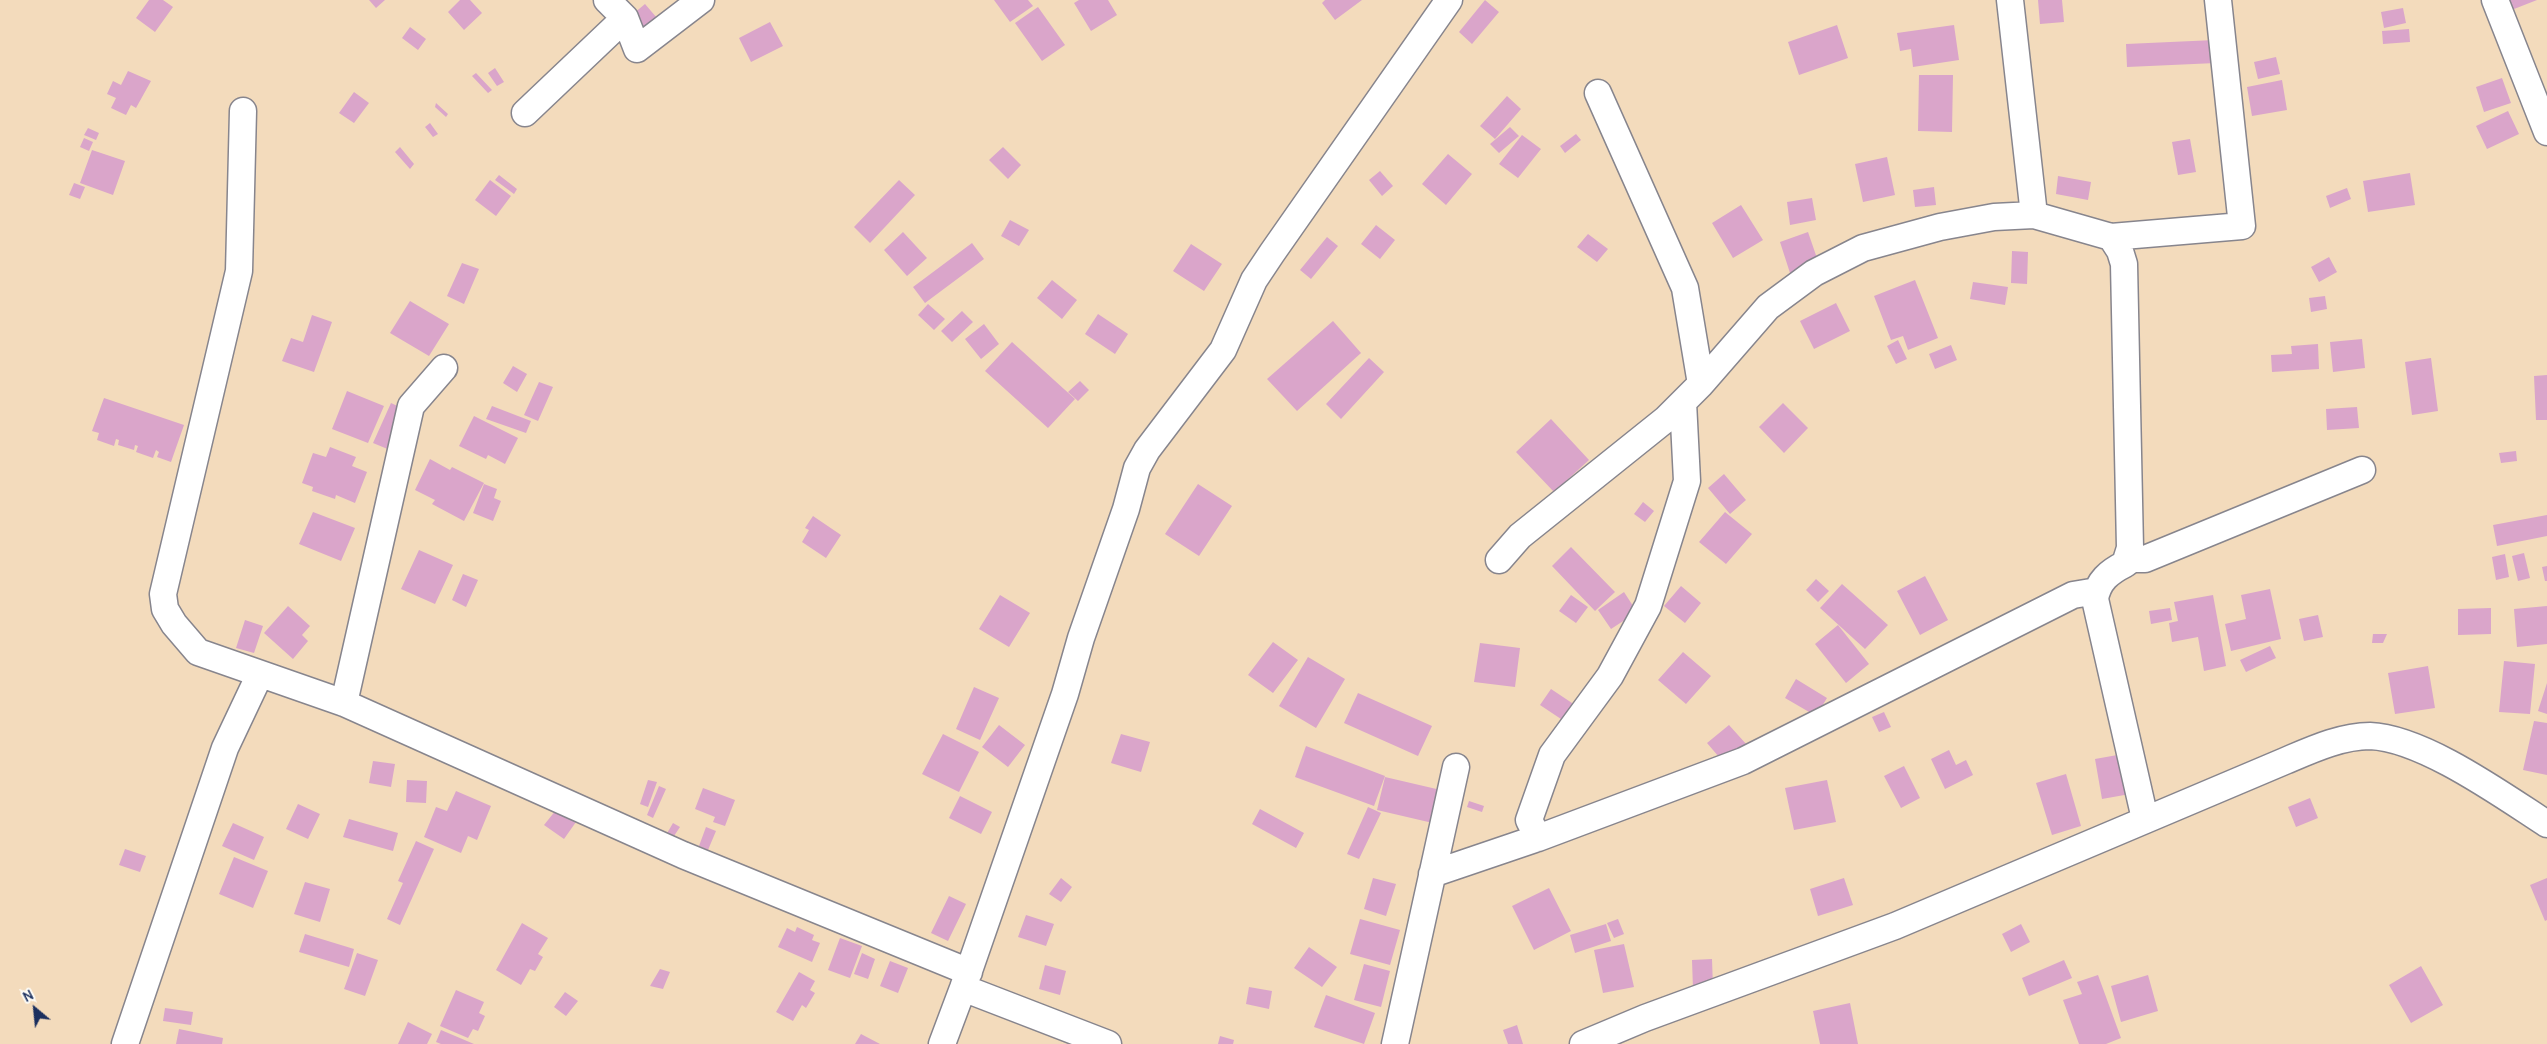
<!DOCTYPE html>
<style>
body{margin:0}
#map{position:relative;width:2547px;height:1044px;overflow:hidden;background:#f3dbbc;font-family:Delius,sans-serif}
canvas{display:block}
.north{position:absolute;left:10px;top:984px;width:50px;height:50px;-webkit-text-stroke:4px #fdfcf7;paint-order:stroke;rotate:332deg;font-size:14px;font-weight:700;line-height:20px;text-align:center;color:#1b2f5e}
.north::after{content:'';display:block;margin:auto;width:18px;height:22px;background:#1b2f5e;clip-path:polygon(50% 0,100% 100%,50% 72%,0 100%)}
</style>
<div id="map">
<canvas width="2547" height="1044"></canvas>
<div class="north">N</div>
</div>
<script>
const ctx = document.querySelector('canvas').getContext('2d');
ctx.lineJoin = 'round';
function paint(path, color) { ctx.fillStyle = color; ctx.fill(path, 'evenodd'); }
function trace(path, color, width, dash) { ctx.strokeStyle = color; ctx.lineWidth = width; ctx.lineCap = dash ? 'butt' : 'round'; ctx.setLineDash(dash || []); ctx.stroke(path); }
paint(new Path2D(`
 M149 0H163L173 7 155 32 136 18Z
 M369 0H385L376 8Z
 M460 0H470L482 13 464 30 448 12Z
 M994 0H1028L1033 6 1010 22Z
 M1079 0H1108L1117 15 1091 31 1074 3Z
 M1325 0H1362L1335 20 1322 3Z
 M1485 0 1499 12 1472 44 1459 32Z
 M2038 0H2062L2064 22 2040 24Z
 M2505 0H2537L2509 11Z
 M645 4 657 18 633 38 621 24Z
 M1038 7 1065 45 1042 61 1015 23Z
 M2403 8 2406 23 2384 28 2381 12Z
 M770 22 783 46 751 62 739 38Z
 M1837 25 1848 58 1799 75 1788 42Z
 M1954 25 1959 60 1913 67 1911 49 1900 51 1897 33Z
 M410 27 426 39 418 50 402 38Z
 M2409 29 2410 42 2383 44 2382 31Z
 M2215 40 2216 63 2127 67 2126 44Z
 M2276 57 2280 74 2258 79 2254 62Z
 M495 68 504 82 497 86 488 73Z
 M128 71 151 81 136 108 131 105 126 115 111 108 116 98 107 94 113 81 121 85Z
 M476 73 492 90 488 93 472 76Z
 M1919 75H1953L1952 132 1918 131Z
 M2502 78 2511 103 2484 112 2476 87Z
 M2282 80 2287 110 2252 116 2247 87Z
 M354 92 369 103 354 123 339 113Z
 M1507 96 1521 109 1495 139 1480 126Z
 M436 103 448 114 446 117 435 107Z
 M2508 111 2519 134 2487 149 2476 126Z
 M430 123 438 134 433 137 425 127Z
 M1510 127 1519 136 1499 153 1490 144Z
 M88 128 99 133 96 140 84 135Z
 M1576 134 1581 140 1565 153 1560 146Z
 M1522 135 1541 149 1518 178 1499 164Z
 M84 138 93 142 89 151 80 147Z
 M2190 139 2196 172 2178 175 2172 142Z
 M400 147 414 164 410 169 395 152Z
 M1003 147 1021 165 1008 179 989 160Z
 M92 150 125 161 113 195 80 183Z
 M1448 154 1472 174 1446 205 1422 184Z
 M1887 157 1895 195 1863 202 1855 164Z
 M1380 171 1393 186 1382 196 1369 180Z
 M2410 173 2415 205 2368 212 2363 181Z
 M499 175 517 189 514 194 495 180Z
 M2058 176 2091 182 2088 200 2056 194Z
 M490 180 511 196 496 216 475 200Z
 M899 180 915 195 870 243 854 227Z
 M74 183 85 187 80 199 69 195Z
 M1934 187 1936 205 1915 207 1913 190Z
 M2347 188 2351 199 2330 208 2326 196Z
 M1812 198 1816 220 1790 225 1787 202Z
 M1741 205 1763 240 1733 258 1712 223Z
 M1010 220 1029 230 1019 246 1001 236Z
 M1376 225 1395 240 1380 259 1361 244Z
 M903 232 927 258 907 276 884 250Z
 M1808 232 1819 264 1790 273 1780 242Z
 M1588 234 1608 249 1597 262 1577 247Z
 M1327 237 1338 246 1311 279 1300 270Z
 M972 243 984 259 925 303 913 287Z
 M1191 244 1222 264 1204 291 1173 271Z
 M2012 251 2028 252 2027 284 2011 283Z
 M2329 257 2337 272 2319 282 2311 267Z
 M462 263 479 269 464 304 447 296Z
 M1052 280 1077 300 1062 319 1037 298Z
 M1915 280 1938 338 1908 350 1903 336 1891 340 1874 296Z
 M1973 282 2008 287 2005 305 1970 299Z
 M2325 296 2327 309 2311 312 2309 298Z
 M410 301 449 324 429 356 390 333Z
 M1836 303 1850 331 1814 349 1800 321Z
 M928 304 945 319 934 330 918 315Z
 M962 311 973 322 952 342 941 331Z
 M1098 314 1128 334 1115 354 1085 334Z
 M312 315 332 322 314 372 282 361 291 338 303 342Z
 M1333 321 1361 353 1297 411 1267 379Z
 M984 324 999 344 981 359 965 339Z
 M2362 339 2365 368 2333 372 2330 342Z
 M1898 340 1907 359 1896 364 1887 346Z
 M1012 342 1075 399 1048 428 985 371Z
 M2318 344 2319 369 2272 372 2271 355 2292 354 2291 346Z
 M1951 345 1957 360 1935 369 1929 354Z
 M1369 358 1384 372 1341 419 1326 404Z
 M2431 358 2438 411 2412 415 2405 362Z
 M513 366 527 374 517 392 503 383Z
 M2547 375V420H2536L2534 376Z
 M1080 381 1089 390 1078 401 1068 392Z
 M539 382 553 387 538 421 524 415Z
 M347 391 384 406 368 443 332 429Z
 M104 398 184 425 171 462 157 457 159 452 156 450 153 458 136 452 138 446 135 445 134 450 118 445 119 440 116 439 114 446 97 440 99 433 92 431Z
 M391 403 408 411 390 450 373 443Z
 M1783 403 1808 428 1784 453 1759 427Z
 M492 406 531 421 526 433 486 419Z
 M2357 407 2359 428 2327 430 2326 409Z
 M474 416 518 438 505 464 488 455 486 459 459 446Z
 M1551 419 1589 460 1554 492 1516 452Z
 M330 447 356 457 352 466 367 472 355 503 336 495 335 499 312 491 313 487 302 483 313 453 326 457Z
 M2516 451 2517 461 2501 463 2499 453Z
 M430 459 450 470 452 467 484 483 464 521 432 504 435 500 415 490Z
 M1724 474 1746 500 1730 514 1708 488Z
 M484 484 497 489 494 498 501 501 493 521 473 513Z
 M1198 484 1232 506 1199 556 1165 534Z
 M1643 502 1654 511 1645 522 1634 514Z
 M313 512 355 528 341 561 299 544Z
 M1725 512 1752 534 1726 564 1699 542Z
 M2547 515V536L2497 546 2493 525Z
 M813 516 841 535 826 558 802 542 809 530 805 528Z
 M1571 547 1615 592 1595 611 1552 566Z
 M419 550 453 565 435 604 401 589Z
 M2524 553 2530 578 2518 581 2512 556Z
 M2505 554 2509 577 2496 580 2492 557Z
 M2547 566V581H2545L2542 567Z
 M463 574 478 580 466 607 452 600Z
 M1925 576 1948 620 1920 635 1897 591Z
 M1816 579 1829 591 1818 602 1806 590Z
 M1842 584 1888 625 1865 649 1820 608Z
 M1681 586 1701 603 1685 623 1664 606Z
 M2270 589 2281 639 2231 651 2225 624 2246 619 2241 595Z
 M1624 592 1637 612 1611 629 1598 610Z
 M1000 595 1030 613 1009 647 979 629Z
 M1571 595 1588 607 1576 623 1559 611Z
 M2213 595 2226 666 2204 671 2198 637 2172 642 2169 623 2178 621 2174 602Z
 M288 606 310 626 302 635 308 641 293 659 264 633Z
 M2547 606V644L2517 647 2514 609Z
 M2170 608 2172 620 2151 624 2149 611Z
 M2491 608V634L2458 635V609Z
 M2318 615 2323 637 2304 641 2299 619Z
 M245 620 263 626 254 653 236 648Z
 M1838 625 1869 664 1846 683 1815 644Z
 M2373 634H2387L2383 643H2372Z
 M1273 642 1298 660 1273 693 1248 675Z
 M1480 643 1520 648 1515 687 1474 682Z
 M2270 646 2276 658 2246 672 2240 660Z
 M1683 652 1711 676 1686 704 1658 680Z
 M1308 657 1345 679 1316 728 1279 706Z
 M2504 661 2535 664 2530 714 2499 712Z
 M2428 666 2435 708 2395 714 2388 673Z
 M1796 679 1827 698 1816 716 1785 698Z
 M2547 683V714L2538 711Z
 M974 687 999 698 980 740 956 729Z
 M1551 689 1575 705 1564 721 1540 705Z
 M1358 693 1432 726 1418 756 1344 723Z
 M1884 712 1891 727 1879 732 1872 717Z
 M2534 721 2547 723V775L2523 770Z
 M999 725 1025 745 1008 767 982 747Z
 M1729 725 1747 745 1725 764 1707 743Z
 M943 734 979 752 959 792 922 774Z
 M1121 734 1150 742 1141 772 1111 763Z
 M1306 746 1385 776 1374 806 1295 777Z
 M1949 750 1956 765 1966 760 1973 775 1945 789 1931 759Z
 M2123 754 2130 794 2102 799 2095 759Z
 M373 761 395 764 391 787 369 783Z
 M1904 766 1920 798 1901 808 1884 776Z
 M2066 774 2081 826 2052 835 2036 783Z
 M1385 777 1445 791 1437 824 1377 810Z
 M407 780 427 781 426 803 406 802Z
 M648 780 657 782 648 807 640 804Z
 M1827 780 1836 822 1794 830 1785 788Z
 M659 786 666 789 653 818 647 815Z
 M703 788 735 800 725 826 713 822 715 817 695 809Z
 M456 791 491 806 477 840 468 836 461 853 424 837 436 807 447 811Z
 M960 796 992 812 981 834 949 818Z
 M2310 798 2318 818 2296 827 2288 807Z
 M1469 801 1484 806 1482 812 1467 807Z
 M298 804 320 814 308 839 286 829Z
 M1368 807 1381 813 1359 859 1347 854Z
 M1260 809 1304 833 1296 848 1252 824Z
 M556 810 576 822 564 839 544 825Z
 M349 819 398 833 393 851 343 837Z
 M233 823 264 837 254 860 222 846Z
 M673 823 680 827 672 839 666 835Z
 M706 827 716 831 708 850 699 846Z
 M416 841 434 849 400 925 387 919 403 883 398 881Z
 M125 849 146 856 140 872 119 865Z
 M234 857 268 871 253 908 219 894Z
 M1061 878 1072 887 1061 902 1049 894Z
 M1373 878 1396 884 1386 916 1364 909Z
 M1844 878 1853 905 1818 916 1810 889Z
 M2547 878V920L2545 921 2530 885Z
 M305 882 330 889 320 922 294 914Z
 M1549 888 1571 931 1534 950 1512 906Z
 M949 896 966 904 948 941 931 933Z
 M1026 915 1054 924 1046 946 1018 937Z
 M1360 919 1400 930 1390 965 1350 954Z
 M1618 919 1624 934 1614 938 1607 923Z
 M522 923 548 938 538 954 543 957 535 971 530 969 521 985 496 970Z
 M1606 924 1611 941 1575 953 1570 935Z
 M2021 924 2030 942 2011 952 2002 934Z
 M797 927 814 935 812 940 820 943 812 962 778 947 787 928 795 932Z
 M305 934 354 949 349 967 299 952Z
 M840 938 862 946 850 978 828 970Z
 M1624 944 1634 987 1603 993 1594 950Z
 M1309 947 1337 967 1322 987 1294 968Z
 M357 953 378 960 365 996 344 989Z
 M862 953 875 959 868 979 854 974Z
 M1712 959 1713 988 1693 989 1692 960Z
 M2064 960 2072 978 2029 996 2022 978Z
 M890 961 908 968 898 993 880 986Z
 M1364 964 1390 971 1381 1007 1354 1000Z
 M1045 965 1066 971 1060 995 1039 989Z
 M2421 966 2443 1005 2411 1023 2389 985Z
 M660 969 670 972 663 989 650 986Z
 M799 972 815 981 810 990 815 993 806 1008 802 1005 793 1021 776 1012Z
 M2098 975 2121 1038 2106 1044H2079L2063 1000 2082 994 2077 982Z
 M2148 975 2158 1011 2121 1022 2111 986Z
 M1249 987 1272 991 1269 1009 1246 1004Z
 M456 990 484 1002 479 1013 485 1016 478 1031 473 1029 468 1038 440 1026Z
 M565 992 578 1001 566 1016 554 1007Z
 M1326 995 1375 1013 1364 1044 1314 1027Z
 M1850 1003 1858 1044H1820L1813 1011Z
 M165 1008 193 1012 191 1025 163 1021Z
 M408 1022 432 1034 427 1044H398Z
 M1517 1025 1523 1044H1508L1503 1030Z
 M179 1029 223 1038 222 1044H176Z
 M441 1030 474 1044H441L436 1042Z
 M861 1034 880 1044H855Z
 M1220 1036 1234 1040 1233 1044H1218Z`), '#daa5ca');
const street = new Path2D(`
 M607 0 625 18 637 49 701 0
 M2010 0 2034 215
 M2495 0 2547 132
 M1598 93 1685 288 1701 384
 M243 111 239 271 163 594 165 609 174 624 198 652 344 703 683 855 969 972
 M525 113 625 18
 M2111 237 2242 226 2218 0
 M1499 560 1520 536 1666 419 1701 384 1768 307 1814 273 1863 248 1940 227 1994 217 2034 215 2111 237 2120 251 2124 264 2130 548 2125 564C2109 572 2098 581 2095 599L2145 819
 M2125 564 2132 559H2145L2362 470
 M344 703 411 406 444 368
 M1538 838 1529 820 1552 755 1610 676 1648 606 1687 481 1683 402
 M1432 874 1538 838 1743 761 2073 595 2097 591
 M963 988 1108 1044
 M125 1044 225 748 260 674
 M942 1044 963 988 1065 694 1081 638 1126 509 1137 468 1147 450 1223 350 1254 280 1272 253 1449 0
 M1395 1044 1456 767
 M1583 1044 1645 1018 1895 926 2285 761C2311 750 2341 736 2370 736 2423 738 2502 795 2547 824`);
trace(street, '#87858d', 29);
trace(street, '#fff', 26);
</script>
